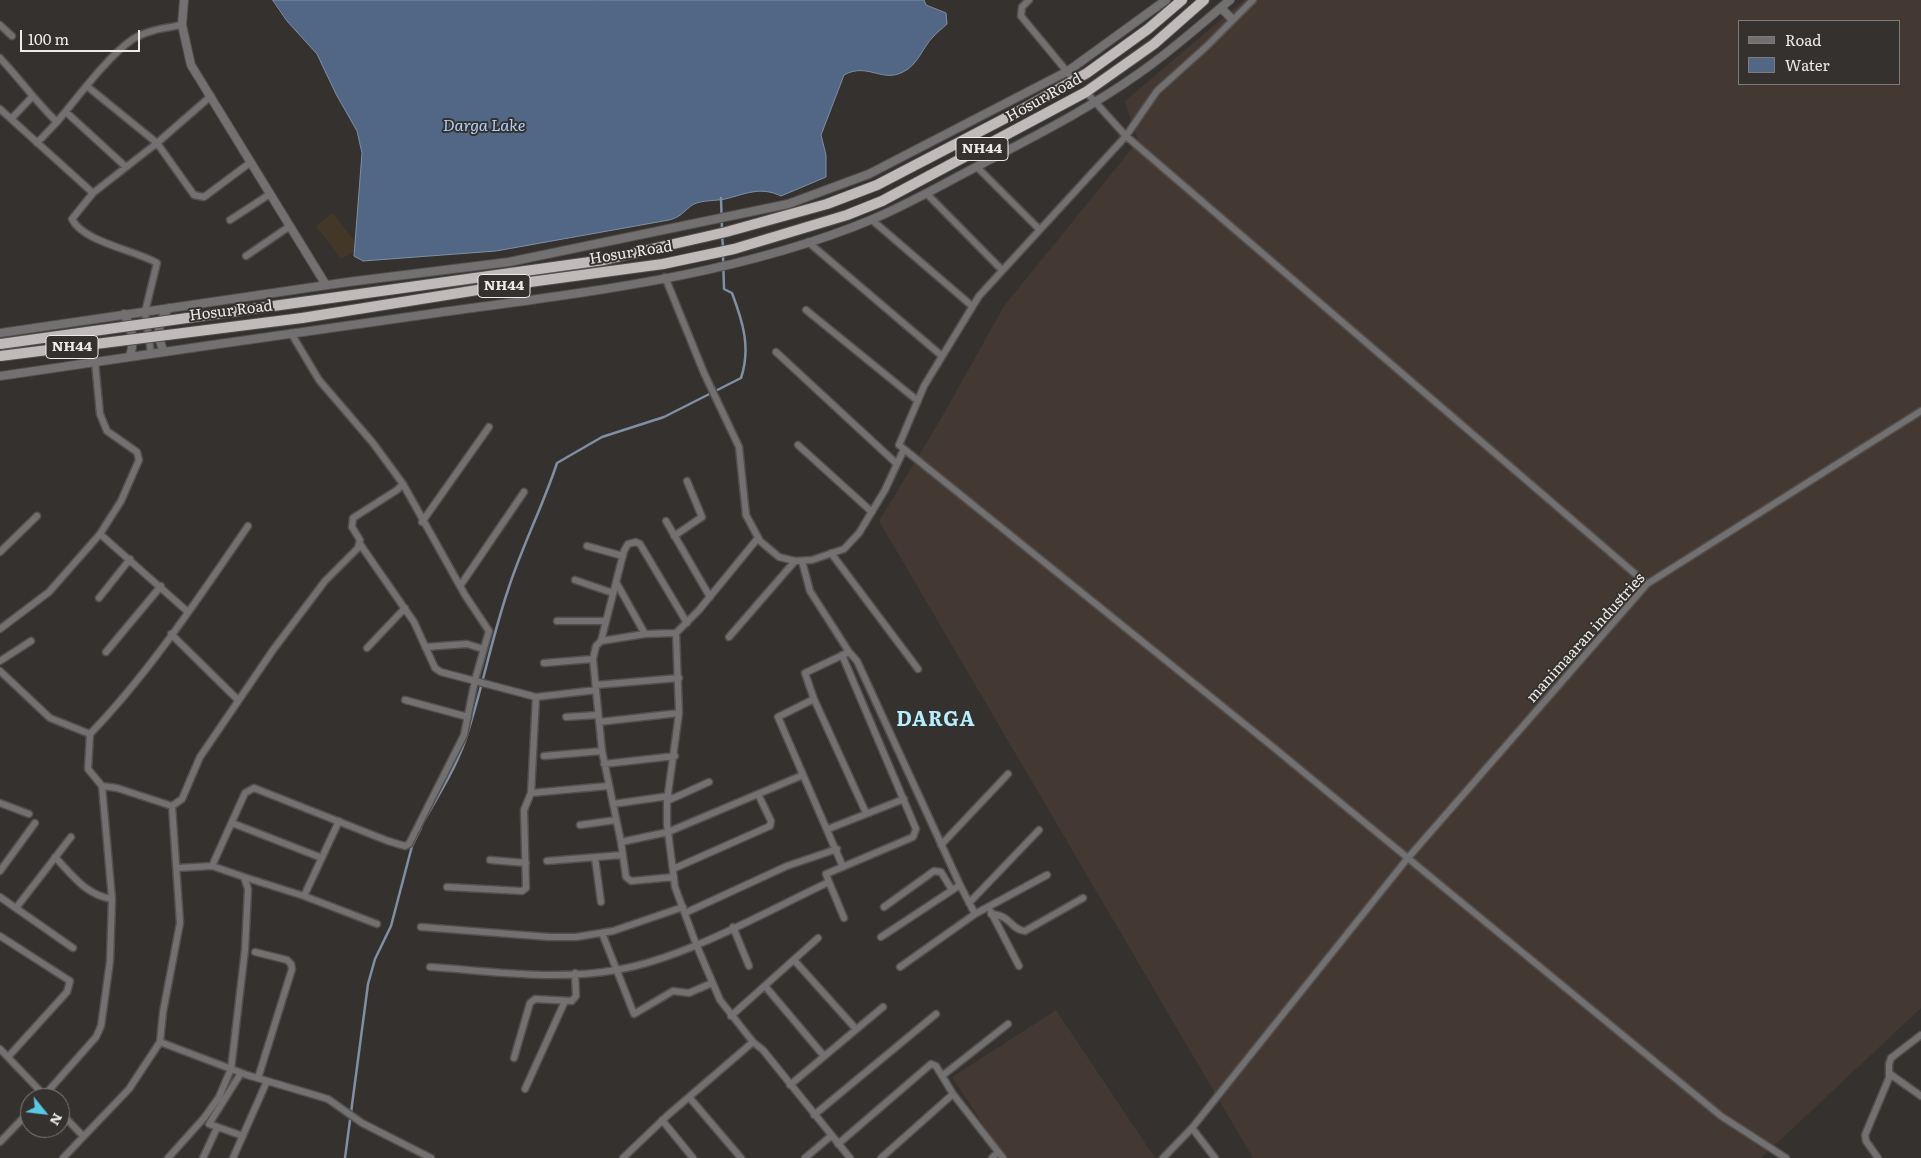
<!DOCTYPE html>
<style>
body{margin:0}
#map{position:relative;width:1921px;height:1158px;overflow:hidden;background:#35312e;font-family:Literata,serif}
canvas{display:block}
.legend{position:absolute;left:1738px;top:20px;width:162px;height:65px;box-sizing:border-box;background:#35312e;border:1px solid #7f7b79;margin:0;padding:6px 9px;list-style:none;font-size:15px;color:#eeebe9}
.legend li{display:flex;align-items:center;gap:10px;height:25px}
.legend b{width:25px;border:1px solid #7f7b79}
.north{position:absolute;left:20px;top:1088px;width:50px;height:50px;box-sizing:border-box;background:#35312e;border:1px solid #7f7b79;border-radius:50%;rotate:119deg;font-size:14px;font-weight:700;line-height:20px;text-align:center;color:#eeebe9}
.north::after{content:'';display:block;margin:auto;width:18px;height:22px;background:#5ac8e5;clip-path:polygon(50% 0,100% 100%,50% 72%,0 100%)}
.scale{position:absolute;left:20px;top:30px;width:120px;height:22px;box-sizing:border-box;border:2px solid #eeebe9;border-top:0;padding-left:6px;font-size:15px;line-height:18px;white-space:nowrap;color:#eeebe9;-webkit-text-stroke:4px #35312e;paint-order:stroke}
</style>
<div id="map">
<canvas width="1921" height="1158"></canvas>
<ul class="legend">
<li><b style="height:6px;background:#737071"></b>Road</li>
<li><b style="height:14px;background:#516785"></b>Water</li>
</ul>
<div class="north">N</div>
<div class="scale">100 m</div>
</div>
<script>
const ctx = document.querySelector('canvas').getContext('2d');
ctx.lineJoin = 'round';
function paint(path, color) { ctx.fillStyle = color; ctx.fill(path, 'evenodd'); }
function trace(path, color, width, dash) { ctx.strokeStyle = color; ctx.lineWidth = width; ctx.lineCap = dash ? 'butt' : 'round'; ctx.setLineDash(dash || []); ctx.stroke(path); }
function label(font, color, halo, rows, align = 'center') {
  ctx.font = font + ' Literata,serif'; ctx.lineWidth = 4; ctx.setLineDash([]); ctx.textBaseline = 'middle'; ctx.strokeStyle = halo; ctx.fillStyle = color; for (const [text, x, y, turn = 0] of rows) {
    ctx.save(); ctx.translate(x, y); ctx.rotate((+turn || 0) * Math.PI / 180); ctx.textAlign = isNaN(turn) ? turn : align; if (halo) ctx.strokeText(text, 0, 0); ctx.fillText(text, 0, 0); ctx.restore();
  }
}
paint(new Path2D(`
 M1244 0H1921V1008L1761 1158H1253L879 521 938 424 1004 306 1138 141 1125 101ZM1740 21H1900V84H1740Z
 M1056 1010 1155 1158H1005L952 1077Z`), '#433932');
paint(new Path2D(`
 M333 213 360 248 341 259 316 226Z`), '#433728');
const water = new Path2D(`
 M273 0H924L926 5 946 13 947 24C943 28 937 32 933 37 922 48 918 65 903 72 882 83 867 62 844 75L821 135 826 155V177L781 196C760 186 746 194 725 199 716 201 703 200 694 204 684 210 682 217 669 220L496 251 363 261 354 256 362 153 357 131 336 94 317 54 287 21Z`);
paint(water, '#516785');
trace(water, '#808fa3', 1);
trace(new Path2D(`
 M721 198 722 230
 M722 235 723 247
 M424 821C440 792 459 763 468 732 483 685 492 637 508 590 522 546 543 506 557 463L602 437 664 417 741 378C751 348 743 322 732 293L724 289 723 255
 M345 1158 368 984 375 959 391 926 412 846 421 828`), '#808fa3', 2.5);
const minor = new Path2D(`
 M1029 0 1022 7 1021 16 1074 80
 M1253 0 1207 46 1157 91 1126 136 1647 584
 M0 25 12 36
 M0 58C20 79 36 102 57 122 78 97 108 56 133 39 147 30 166 28 182 25
 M88 87 157 143 194 195 204 197 251 162
 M1086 92 1126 136 979 296 924 386 899 445 1273 747 1721 1116 1786 1158
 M0 109 93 193
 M66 112 126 167
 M11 119 33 96
 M37 143 57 122
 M977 167 1039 229
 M927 194 1002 270
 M230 220 270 194
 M872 220 972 306
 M808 242 942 356
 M246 256 290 226
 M665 277 704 373 739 447 746 515 760 541 779 557 795 561 812 560 844 549 859 533 885 490 904 449
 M806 310 918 401
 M776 352 897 464
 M151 353 145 312 157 263C135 250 83 242 72 219L93 193 157 143 211 96
 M798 445 872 512
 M666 521 710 597
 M422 522 489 427
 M100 534 188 612
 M674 536 702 517 687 481
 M360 544 414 622 435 668 441 672 536 697 531 793 524 810 526 888 522 891 447 887
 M587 546 623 556
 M0 552 37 516
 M831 553 918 669
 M802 561 810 591 849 652 805 673 814 699 778 717 843 867
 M575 580 613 593
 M616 582 645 634
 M460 586 524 492
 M99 598 130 559
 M557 621H605
 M0 629 49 592 100 534 121 501 139 460 137 452 107 431 100 414 95 362
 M171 634 238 700
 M729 637 795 561
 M601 641 624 551 628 544 636 542 640 544 687 623
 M425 647 467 644 483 649
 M367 648 405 608
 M106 652 161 586
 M849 652 857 661 960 885 975 914
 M0 661 31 641
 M544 663 593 659
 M0 671 50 718 90 734
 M596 685 679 678
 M536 697 596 690
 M814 699 866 813
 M405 700 468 717
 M566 717 598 715
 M599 722 679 713
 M602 751 621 842 626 877 631 881 674 877
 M544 756 602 751 593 659 596 646 601 641 645 634 676 633 699 610 758 538
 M604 764 675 756
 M531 793 608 786
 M667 801 709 782
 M0 803 29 814
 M613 804 669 796
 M172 806 117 788 102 786 88 769 90 734C150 672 199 597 248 526
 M232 823 322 858
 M580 825 616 820
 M828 829 904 799
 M621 842 668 832 803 775
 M941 845 1008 774
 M55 857C73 876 86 895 112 899
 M595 858 601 902
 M490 860 526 863
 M547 861 622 855
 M212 866 245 793 254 788 388 841 405 846 409 844 464 735 475 680 489 631 465 595 403 484 373 443 319 380 291 333
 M673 869 770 826 771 821 758 794
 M0 871 35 823
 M244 877 304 896 377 924
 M829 882 844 918
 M304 896 339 821
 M0 897 73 948
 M969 903 1039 830
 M884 907 934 871 941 872 952 890
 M16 908 71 837
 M991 912 1019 966
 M685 913 787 866 837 849
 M991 914C1011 915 1011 930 1025 931L1083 898
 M421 927 549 937H576L613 931 683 907
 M733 927 749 966
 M602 933 634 1014 673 991 689 993 712 983
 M0 936 70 981 67 992 8 1057
 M881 937 960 885
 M255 952 287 960 291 964 292 969 258 1078
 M794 960 856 1029
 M430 967C491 971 556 981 616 970 684 959 767 911 829 882L826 874 913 837 916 829 842 655
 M900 967 975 914 1047 875
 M765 986 824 1056
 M731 1016 818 938
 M160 1042 247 1075 328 1099 362 1123 431 1158
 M753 1042 763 1050 850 1158
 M0 1049 46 1097
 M514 1058 530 1003 535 999 572 1001 576 996 575 973
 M241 1073 209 1124 243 1136
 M1890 1074 1921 1096
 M942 1076 1008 1024
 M790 1085 883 1007
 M525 1089 565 1001
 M689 1097 741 1158
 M42 1098 96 1037 101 1026 110 961 112 899 102 786
 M60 1112 82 1135
 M814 1115 936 1014
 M662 1120 693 1158
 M1192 1128 1215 1158
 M0 1142 30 1111
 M838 1144 931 1064 936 1066 953 1094
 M63 1158 129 1089 160 1042 163 1012 180 923 172 806 182 799 200 757 273 650 325 581 358 548 360 540 352 527 353 518 397 490 403 484
 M168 1158 204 1118 219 1097 231 1069 245 950 248 889 244 877 212 866 177 868
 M203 1158 217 1128
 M233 1158 267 1081
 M623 1158 668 1115 753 1042 720 1000 696 944 675 887 667 824V801L679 713 676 633
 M805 1158 831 1136
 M881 1158 953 1094 1003 1158
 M992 1158 998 1152
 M1163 1158 1192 1128 1407 859 1647 584 1921 411
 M1878 1158 1866 1141 1865 1135 1889 1078V1064L1891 1058 1921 1035`);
const tertiary = new Path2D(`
 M184 0 182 25 191 65 326 285
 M1221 8 1232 19
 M124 314C132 329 135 340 130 356
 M0 333 348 282 509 262 788 204 869 174 1068 71 1166 0
 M164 352C156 335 157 323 169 308
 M0 376C145 355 291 333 436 313 580 293 737 276 873 219 909 204 943 184 978 166 1033 137 1087 110 1138 74 1170 52 1200 25 1230 0`);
const trunk = new Path2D(`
 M302 302 604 260 726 232 827 204 877 185 1021 110 1087 73 1148 29 1182 0
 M302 318 515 284 663 264 734 249 847 215 882 201 1086 92 1154 44 1204 0`);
trace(minor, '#534f4c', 9);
trace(tertiary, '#534f4c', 10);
trace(trunk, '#534f4c', 12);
trace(minor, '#737071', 6);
trace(tertiary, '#737071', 8);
trace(trunk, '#c0babb', 10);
const trunkBridge = new Path2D(`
 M0 344 302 302
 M0 356 302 318`);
trace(trunkBridge, '#534f4c', 12, []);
trace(trunkBridge, '#c0babb', 10);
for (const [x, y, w] of [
 [982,149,52],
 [504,286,52],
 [72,347,52]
]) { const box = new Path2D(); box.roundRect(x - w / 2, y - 11.5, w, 23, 4); ctx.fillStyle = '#35312e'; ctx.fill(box); trace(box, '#eeebe9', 1); }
label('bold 14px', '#eeebe9', null, [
 ["NH44",982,149],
 ["NH44",504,286],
 ["NH44",72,347]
]);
label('15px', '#eeebe9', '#35312e', [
 ["Hosur Road",1044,98,-29],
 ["Hosur Road",631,253,-9],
 ["Hosur Road",231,311,-7],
 ["manimaaran industries",1586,638,-48]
]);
label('italic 16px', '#b2d1fc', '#35312e', [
 ["Darga Lake",484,126]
]);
ctx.letterSpacing = '1px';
label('bold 20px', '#b7eeff', '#35312e', [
 ["DARGA",936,720]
]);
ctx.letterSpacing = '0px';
</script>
